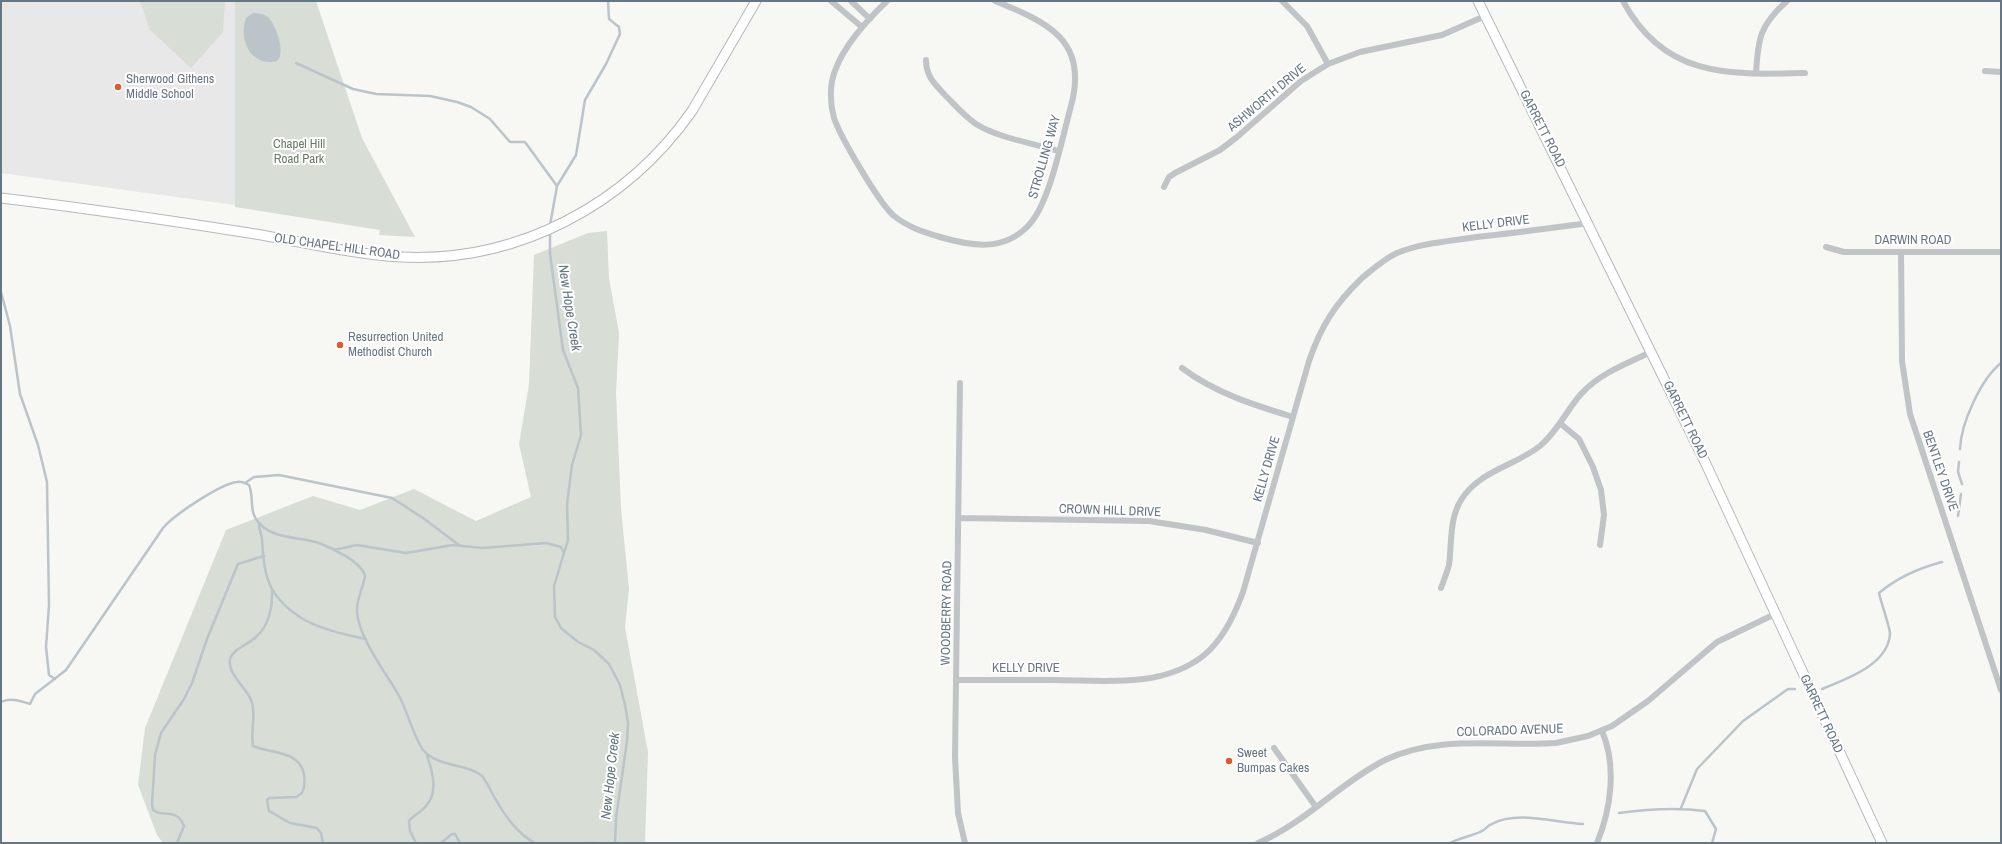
<!DOCTYPE html>
<style>
body{margin:0}
#map{position:relative;width:2002px;height:844px;overflow:hidden;background:#f7f7f4;font-family:"Archivo Narrow",sans-serif}
canvas{display:block}
.frame{position:absolute;inset:0;border:2px solid #677683;pointer-events:none}
</style>
<div id="map">
<canvas width="2002" height="844"></canvas>
<div class="frame"></div>
</div>
<script>
const ctx = document.querySelector('canvas').getContext('2d');
ctx.lineJoin = 'round';
function paint(path, color) { ctx.fillStyle = color; ctx.fill(path, 'evenodd'); }
function trace(path, color, width, dash) { ctx.strokeStyle = color; ctx.lineWidth = width; ctx.lineCap = dash ? 'butt' : 'round'; ctx.setLineDash(dash || []); ctx.stroke(path); }
function label(font, color, halo, rows, align = 'center') {
  ctx.font = font + ' "Archivo Narrow",sans-serif'; ctx.lineWidth = 4; ctx.setLineDash([]); ctx.textBaseline = 'middle'; ctx.strokeStyle = halo; ctx.fillStyle = color; for (const [text, x, y, turn = 0] of rows) {
    ctx.save(); ctx.translate(x, y); ctx.rotate((+turn || 0) * Math.PI / 180); ctx.textAlign = isNaN(turn) ? turn : align; if (halo) ctx.strokeText(text, 0, 0); ctx.fillText(text, 0, 0); ctx.restore();
  }
}
paint(new Path2D(`
 M1 1H235V205L1 173Z`), '#e7e8e7');
paint(new Path2D(`
 M140 1H225L223 32 191 68 150 30Z
 M235 1H316L362 138 415 237 379 235 380 230 235 207Z
 M607 231 609 278 619 333 616 393 621 509 629 589 625 627 648 752 645 843H163L157 835 138 785 145 728 226 530 313 496 360 510 414 489 476 521 531 497 519 444 529 384 534 255 588 233Z`), '#d8ddd5');
paint(new Path2D(`
 M253 13C258 13 264 14 268 17 276 25 286 53 277 61 251 68 238 39 246 18Z`), '#bac4c9');
trace(new Path2D(`
 M296 63 353 89 376 94 430 96 457 102 471 107 490 119 510 142H525L557 186
 M550 225 557 186 576 155 585 100 606 64 620 34 619 27 609 19 608 1
 M550 230V254L563 350 578 388 581 435 572 465 567 504 568 540 554 586 555 617 561 628 578 642 594 650 609 664 620 685 625 705 628 723 627 741 616 818 615 843
 M1 292 10 326 20 394 38 445 47 482 49 605 46 647 49 675 55 679
 M1960 449C1961 423 1981 379 2001 363
 M1959 462 1958 472 1962 484
 M245 483 254 477 279 475 392 498 423 518 459 545
 M1958 516 1961 494
 M259 524C259 529 261 533 262 539 263 554 264 575 272 589 292 623 331 632 366 639
 M334 550 357 545 406 553 453 545 482 548 546 543 561 547 564 553
 M272 589C273 606 269 626 256 637 249 644 233 649 230 659 227 674 246 687 251 700 257 714 250 731 253 746 271 754 299 750 304 774 305 781 305 787 302 793L296 797 269 798 267 800 269 811 290 823 317 828 321 833 323 843
 M1822 689C1846 679 1888 665 1890 634 1890 627 1881 603 1879 593 1898 577 1919 568 1942 562
 M1 702C10 697 21 701 30 704L35 694 66 670 163 528C174 515 220 484 237 482 241 481 245 483 249 485 255 500 247 511 261 525 275 539 301 537 319 543 332 548 362 562 365 576 363 589 356 599 357 612 359 638 385 672 398 694 408 712 412 733 423 750 439 768 467 763 482 776 488 783 491 792 496 800 504 815 519 835 535 843
 M1681 808 1697 769 1743 721 1788 689H1795
 M1619 813C1648 809 1676 807 1705 811L1716 829 1712 843
 M177 843 184 826C177 808 166 818 153 810L152 804 155 755 161 733 184 699 192 683 207 639 238 564 264 556
 M416 843 410 831 409 821C414 815 421 812 426 806 439 792 432 771 427 755
 M441 843 452 834H455L460 843
 M584 843H595
 M1450 843C1461 837 1473 836 1482 831 1486 829 1488 825 1492 824 1517 810 1556 823 1583 824`), '#bac4c9', 2.5);
const secondary = new Path2D(`
 M1478 1 1705 462 1882 843
 M1 198C84 208 167 220 249 233 300 241 350 254 401 257 517 263 626 205 692 111L756 1`);
trace(secondary, '#b5b9bd', 11);
trace(new Path2D(`
 M831 1 862 27
 M851 1 870 19
 M887 1C866 21 838 52 832 81 830 93 831 107 834 118 841 138 879 203 894 216 908 227 923 232 940 237 971 246 1003 252 1028 226 1050 204 1062 138 1071 106 1089 40 1047 22 995 1
 M1282 1 1307 26 1328 64
 M1623 1C1664 78 1729 75 1805 73
 M926 60C926 76 934 83 944 94 954 104 964 116 976 124 998 138 1033 143 1058 151
 M1985 71 2001 72
 M1756 73C1758 38 1760 25 1787 1
 M1164 187 1169 177 1175 173 1220 150 1237 137 1301 81 1328 64 1360 52 1442 35 1485 16
 M1826 247 1844 252H2001
 M1901 252 1902 361 1910 414 2001 690
 M1182 368C1215 393 1254 405 1293 417
 M960 383 955 757 958 813 965 843
 M1561 424 1579 439 1593 467 1601 490 1604 515 1600 545
 M959 518 1149 521 1206 530 1258 543
 M1441 588C1444 580 1447 572 1449 565 1452 543 1449 520 1461 500 1480 470 1515 466 1540 446 1558 431 1566 411 1581 394 1599 374 1627 363 1651 352
 M957 680C989 680 1020 680 1052 680 1101 680 1161 689 1203 656 1222 641 1235 614 1243 592L1309 361C1321 326 1335 304 1362 278 1373 269 1384 259 1397 253 1421 243 1451 241 1477 237 1514 233 1551 228 1589 223
 M1274 748 1316 807
 M1258 843C1305 823 1340 783 1385 760 1438 734 1499 747 1556 743L1588 736 1612 726 1648 701 1717 642 1775 614
 M1597 843C1611 809 1617 766 1602 731`), '#c0c4c7', 6);
trace(secondary, '#fff', 9);
for (const [x, y, r, color] of [
 [118,87,4,"#d95c31"],
 [340,345,4,"#d95c31"],
 [1229,761,4,"#d95c31"]
]) { const dot = new Path2D(); dot.arc(x, y, r, 0, 2 * Math.PI); ctx.fillStyle = color; ctx.fill(dot); trace(dot, '#fff', 1.5); }
label('13px', '#677683', '#fff', [
 ["Sherwood Githens",126,80],
 ["Middle School",126,95],
 ["Resurrection United",348,338],
 ["Methodist Church",348,353],
 ["Sweet",1237,754],
 ["Bumpas Cakes",1237,769]
], 'left');
label('13px', '#677683', '#fff', [
 ["ASHWORTH DRIVE",1267,98,-40],
 ["GARRETT ROAD",1542,129,63],
 ["STROLLING WAY",1045,157,-74],
 ["KELLY DRIVE",1496,224,-7],
 ["DARWIN ROAD",1913,241],
 ["OLD CHAPEL HILL ROAD",337,247,8],
 ["GARRETT ROAD",1685,420,64],
 ["KELLY DRIVE",1267,469,-74],
 ["BENTLEY DRIVE",1940,471,71],
 ["CROWN HILL DRIVE",1110,511,2],
 ["WOODBERRY ROAD",947,613,-89],
 ["KELLY DRIVE",1026,669],
 ["GARRETT ROAD",1821,714,65],
 ["COLORADO AVENUE",1510,731,-2]
]);
label('13px', '#697b66', '#fff', [
 ["Chapel Hill",299,145],
 ["Road Park",299,160]
]);
label('italic 14px', '#63777f', '#fff', [
 ["New Hope Creek",569,308,81],
 ["New Hope Creek",611,776,-84]
]);
</script>
